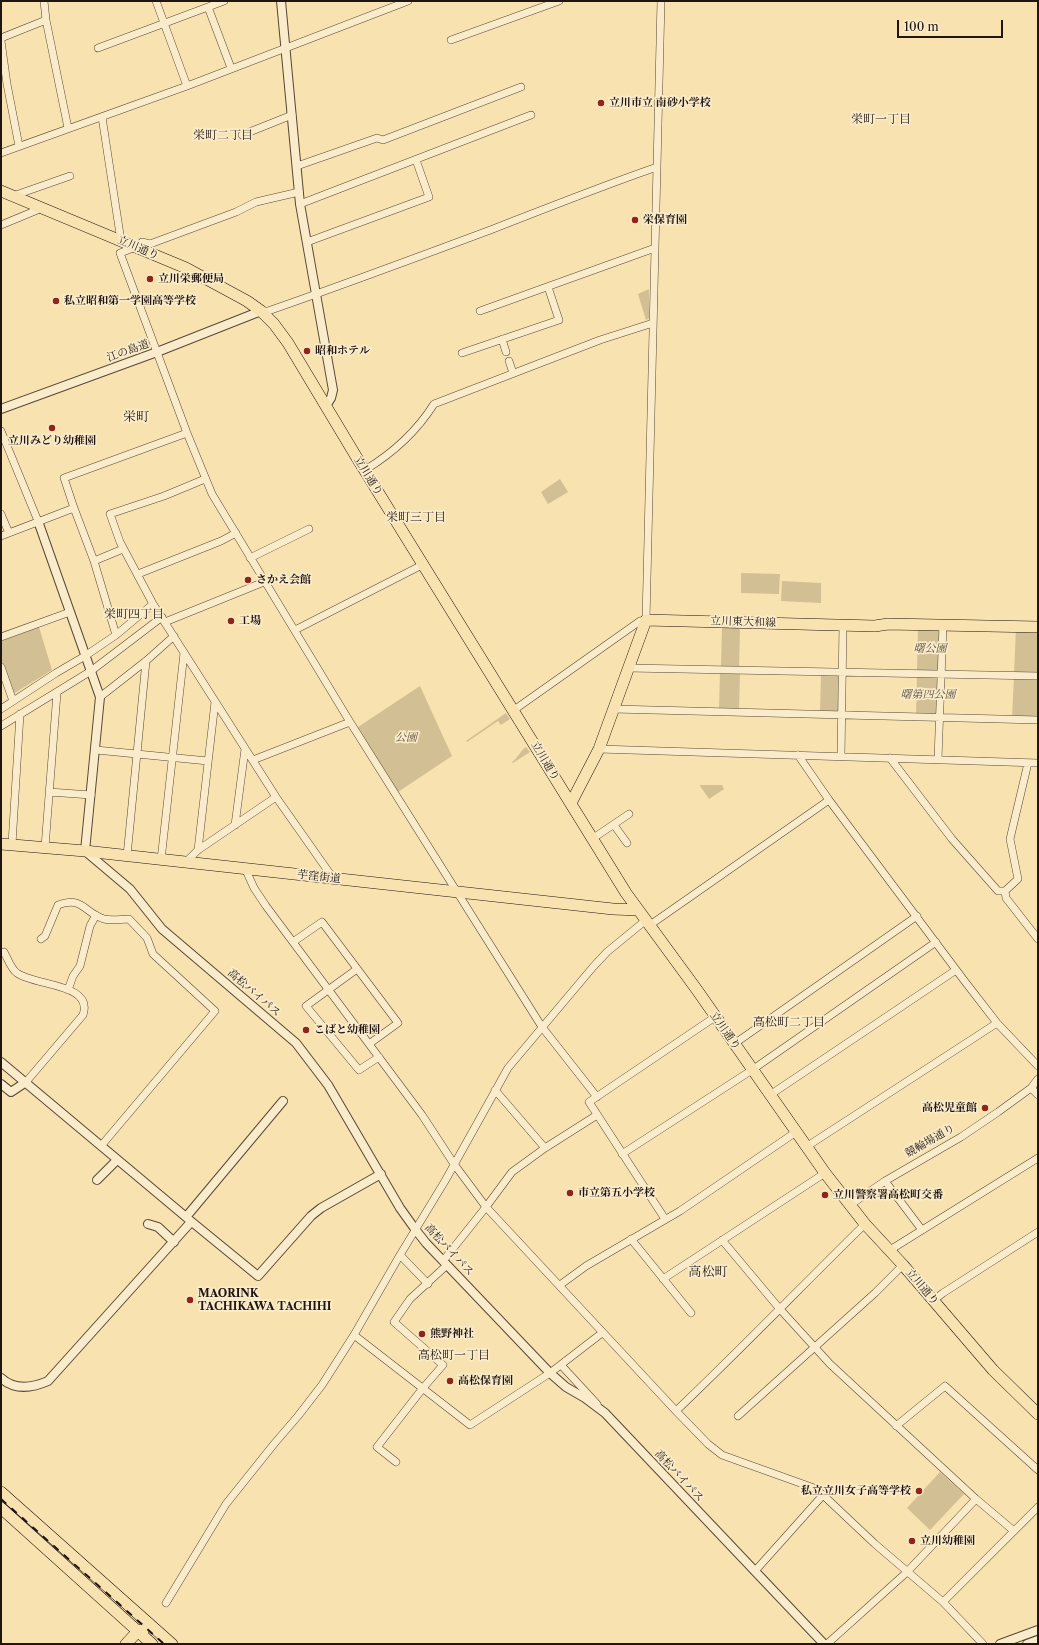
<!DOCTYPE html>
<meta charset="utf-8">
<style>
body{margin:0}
#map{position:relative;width:1039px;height:1645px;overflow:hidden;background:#f8e2af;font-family:"Libre Caslon Text",serif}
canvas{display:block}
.frame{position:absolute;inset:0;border:2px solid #201510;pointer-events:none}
.scale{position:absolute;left:897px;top:20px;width:106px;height:18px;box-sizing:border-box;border:2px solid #201510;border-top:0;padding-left:5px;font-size:12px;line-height:14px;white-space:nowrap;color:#201510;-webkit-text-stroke:3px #faeccb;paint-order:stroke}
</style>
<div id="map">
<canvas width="1039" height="1645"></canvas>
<div class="frame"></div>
<div class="scale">100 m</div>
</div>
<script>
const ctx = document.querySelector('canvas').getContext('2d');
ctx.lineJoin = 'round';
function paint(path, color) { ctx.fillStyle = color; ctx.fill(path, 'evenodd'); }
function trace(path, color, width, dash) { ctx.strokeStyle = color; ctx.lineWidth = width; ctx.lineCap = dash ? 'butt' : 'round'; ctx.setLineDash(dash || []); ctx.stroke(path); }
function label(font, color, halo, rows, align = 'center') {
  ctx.font = font + ' "Libre Caslon Text","Noto Serif JP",serif'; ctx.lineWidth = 3.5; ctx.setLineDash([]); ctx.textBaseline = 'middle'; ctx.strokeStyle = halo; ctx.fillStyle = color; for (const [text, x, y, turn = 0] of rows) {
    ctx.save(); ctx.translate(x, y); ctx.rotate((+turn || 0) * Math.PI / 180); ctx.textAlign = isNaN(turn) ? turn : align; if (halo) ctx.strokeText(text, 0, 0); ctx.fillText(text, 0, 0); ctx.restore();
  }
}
paint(new Path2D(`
 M649 289V318L646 320 638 294Z
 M560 479 568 492 548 504 541 492Z
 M741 573 780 574 779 594 741 593Z
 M782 581 821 583V603L781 601Z
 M918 625H942L940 673 917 672Z
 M722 626 738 627 740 631 739 668 721 667Z
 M39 627 52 670 13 694 1 659V641Z
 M1016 627 1038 628V675L1014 674Z
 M720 672 740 673 739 709 737 710 719 709Z
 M917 674H940L939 716H916Z
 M821 675H841L840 713 820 712Z
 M1014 676H1038V719L1012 718Z
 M420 686 452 756 398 792 358 727Z
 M506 713 510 719 501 725 498 721 467 742 466 741Z
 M526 747 530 752 513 763 512 762C518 758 520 751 526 747Z
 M700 785H722L724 789 709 799 700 786Z
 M940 1472 964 1494 930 1530 907 1508Z`), '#d3bf94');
const minor = new Path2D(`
 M44 1 46 20 68 128
 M156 1 187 86
 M208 7 231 68
 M1 38 46 20
 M451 40 559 1
 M1 41 7 84 19 146
 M98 48 224 1
 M102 117 121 241
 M242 135 292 115
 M1 153 187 86 408 1
 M297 166 377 138 383 140 521 87
 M13 196 70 176
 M300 204 531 115
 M1 225 42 208
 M307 242 429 197 416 160
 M136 247 120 253 187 433 212 494 350 722 542 1027 597 1097
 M140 249 142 242 150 244 236 212 256 202 299 192
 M261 311H268C343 285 418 257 493 229 547 208 602 186 657 167
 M480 311 655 248
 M502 339 506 352
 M462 353 559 320 548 287
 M509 361 513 373
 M1 431 38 521
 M365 470C393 453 417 431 434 404L600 340 653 323
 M205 479 164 496 110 514 120 542 153 604 276 797 333 878
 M74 508 64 478 187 433
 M1 514 9 533
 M1 536 74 508 94 561 116 635
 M250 558 309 529
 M94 561 123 549
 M138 574 221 541 236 533
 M165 622 264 582
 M295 630 424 564
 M1 637 70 612
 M1 667 13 701
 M629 668 1038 676
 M100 697 146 661 174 636
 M1 709 56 673 85 656 116 635 153 604
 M614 709 1038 720
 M514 710 640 621 646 620 661 1
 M1 726 91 671 162 617
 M599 749 1038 763
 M96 750 208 761
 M798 755 829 800 963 979 997 1023 1038 1066
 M841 756 843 624
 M890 758 952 839 998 891H1005L1018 879 1010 839 1028 763
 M938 759 943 625
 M253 760 350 722
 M49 792 91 795
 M235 825 245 749
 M614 825 627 843
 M592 839 629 814
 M12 844 20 714
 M45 847 57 693
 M198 850 215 702
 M127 856 146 661
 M161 860 184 653
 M186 862 198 850 276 797
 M245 868 254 888 266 906 422 1115 454 1164 486 1207 676 1411 708 1444 722 1455 814 1488 823 1495 875 1544 943 1602 983 1644
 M1005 891 1006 898 1038 939
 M650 925 829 800
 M41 939 45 936 58 905C83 896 83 912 104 919 112 921 121 919 129 919L147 938 153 954 215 1011 101 1146
 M293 942 322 922 398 1023 369 1044
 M4 952C8 959 11 969 17 973 34 986 94 983 83 1015L26 1082
 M357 969 306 1006 359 1070 379 1057
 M68 990 73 976 80 966 90 926 96 915
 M734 1044 917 916
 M1031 1088 1038 1095
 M495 1090 545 1148
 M770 1095 956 970
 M806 1147 997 1023
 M622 1154 752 1070 936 942
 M885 1181 922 1230
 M850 1205 885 1181 961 1137 998 1112 1031 1088 1038 1079
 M665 1219 589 1102 715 1017
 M631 1239 691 1313
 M722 1240 779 1308 830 1364 976 1499 1014 1531
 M890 1250 1038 1158
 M400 1255 428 1284
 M443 1261 486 1207 512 1172 545 1148 597 1115
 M663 1279 825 1173
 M560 1285 586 1266 680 1211 796 1132
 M934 1300 943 1293 1038 1232
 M354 1335 470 1425 550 1373 602 1333
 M561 1365 597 1404
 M676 1411C740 1350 802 1286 865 1224
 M738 1416 875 1293 903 1265
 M896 1426 945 1386 1038 1470
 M396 1462 377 1447 423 1388 443 1365 394 1322 410 1299 447 1265
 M755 1571 823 1495
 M943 1602 1038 1507
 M166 1603 226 1504 274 1444 298 1416 322 1385 354 1335 400 1255 445 1181 508 1068 593 967 607 952 646 920
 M827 1644 907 1572 976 1499`);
const tertiary = new Path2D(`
 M281 1 300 204 333 390 331 398 326 406
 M1 409 157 352 261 311
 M38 521 100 697 85 851 130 889 162 929 296 1043 328 1085 400 1208 415 1229 426 1243 550 1373 566 1387 585 1398 605 1413 824 1644
 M1 1062 186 1217 283 1101
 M1 1084 11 1092 26 1082
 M97 1180 117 1160
 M187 1218 258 1276 311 1216 321 1208 381 1174
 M148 1224 158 1227 174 1242
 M1 1378C15 1391 32 1388 48 1381L191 1222
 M1000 1644 1038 1630
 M1027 1644 1038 1640`);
const primary = new Path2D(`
 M1 191 186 268 247 301 261 311 274 324 288 343 357 458 626 893 697 990 825 1173 865 1224 903 1265 993 1370 1038 1414
 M571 803 599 749 646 620 875 626 888 624 1038 627
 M1 844 85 851 613 909 638 910
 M1 1492 172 1644
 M1 1508 152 1644
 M126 1644 138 1631 144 1629`);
trace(minor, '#564838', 8);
trace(tertiary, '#564838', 10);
trace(primary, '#201510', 12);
trace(minor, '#faeccb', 7);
trace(tertiary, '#faeccb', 8);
trace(primary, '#f8e2af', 11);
trace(new Path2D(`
 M1 1499 164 1644`), '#201510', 2, [7, 7]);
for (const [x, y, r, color] of [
 [601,103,4,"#8f2418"],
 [635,220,4,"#8f2418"],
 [150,279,4,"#8f2418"],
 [56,301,4,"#8f2418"],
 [307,351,4,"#8f2418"],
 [52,428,4,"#8f2418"],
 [248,580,4,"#8f2418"],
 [231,621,4,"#8f2418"],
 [306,1030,4,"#8f2418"],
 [985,1108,4,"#8f2418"],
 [570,1193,4,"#8f2418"],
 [825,1195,4,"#8f2418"],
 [190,1300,4,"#8f2418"],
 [422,1334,4,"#8f2418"],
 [450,1381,4,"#8f2418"],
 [919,1491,4,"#8f2418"],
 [912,1541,4,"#8f2418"]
]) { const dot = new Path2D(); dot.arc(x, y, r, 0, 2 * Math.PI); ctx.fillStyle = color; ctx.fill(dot); trace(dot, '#faeccb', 1.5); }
label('bold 11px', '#201510', '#faeccb', [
 ["立川市立 南砂小学校",609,103],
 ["栄保育園",643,220],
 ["立川栄郵便局",158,279],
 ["私立昭和第一学園高等学校",64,301],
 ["昭和ホテル",315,351],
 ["立川みどり幼稚園",52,441,"center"],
 ["さかえ会館",256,580],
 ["工場",239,621],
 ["こばと幼稚園",314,1030],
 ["高松児童館",977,1108,"right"],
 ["市立第五小学校",578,1193],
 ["立川警察署高松町交番",833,1195],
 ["MAORINK",198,1294],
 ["TACHIKAWA TACHIHI",198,1307],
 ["熊野神社",430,1334],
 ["高松保育園",458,1381],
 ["私立立川女子高等学校",911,1491,"right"],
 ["立川幼稚園",920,1541]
], 'left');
label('11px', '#201510', '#faeccb', [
 ["立川通り",138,248,23],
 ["江の島道",128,351,-20],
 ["立川通り",368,476,58],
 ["立川東大和線",743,622,2],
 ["立川通り",545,761,59],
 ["芋窪街道",319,877,6],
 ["高松バイパス",254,993,41],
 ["立川通り",725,1031,55],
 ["競輪場通り",930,1141,-30],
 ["高松バイパス",449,1250,47],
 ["立川通り",922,1287,49],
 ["高松バイパス",679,1476,47]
]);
label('italic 11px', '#5f503e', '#faeccb', [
 ["曙公園",930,649],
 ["曙第四公園",928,695],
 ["公園",406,738]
]);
label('12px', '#201510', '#faeccb', [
 ["栄町一丁目",881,120],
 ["栄町二丁目",223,136],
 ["栄町三丁目",416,518],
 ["栄町四丁目",134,615],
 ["高松町二丁目",789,1023],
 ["高松町一丁目",454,1356]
]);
label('13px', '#201510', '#faeccb', [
 ["栄町",136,417],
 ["高松町",708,1272]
]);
</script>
